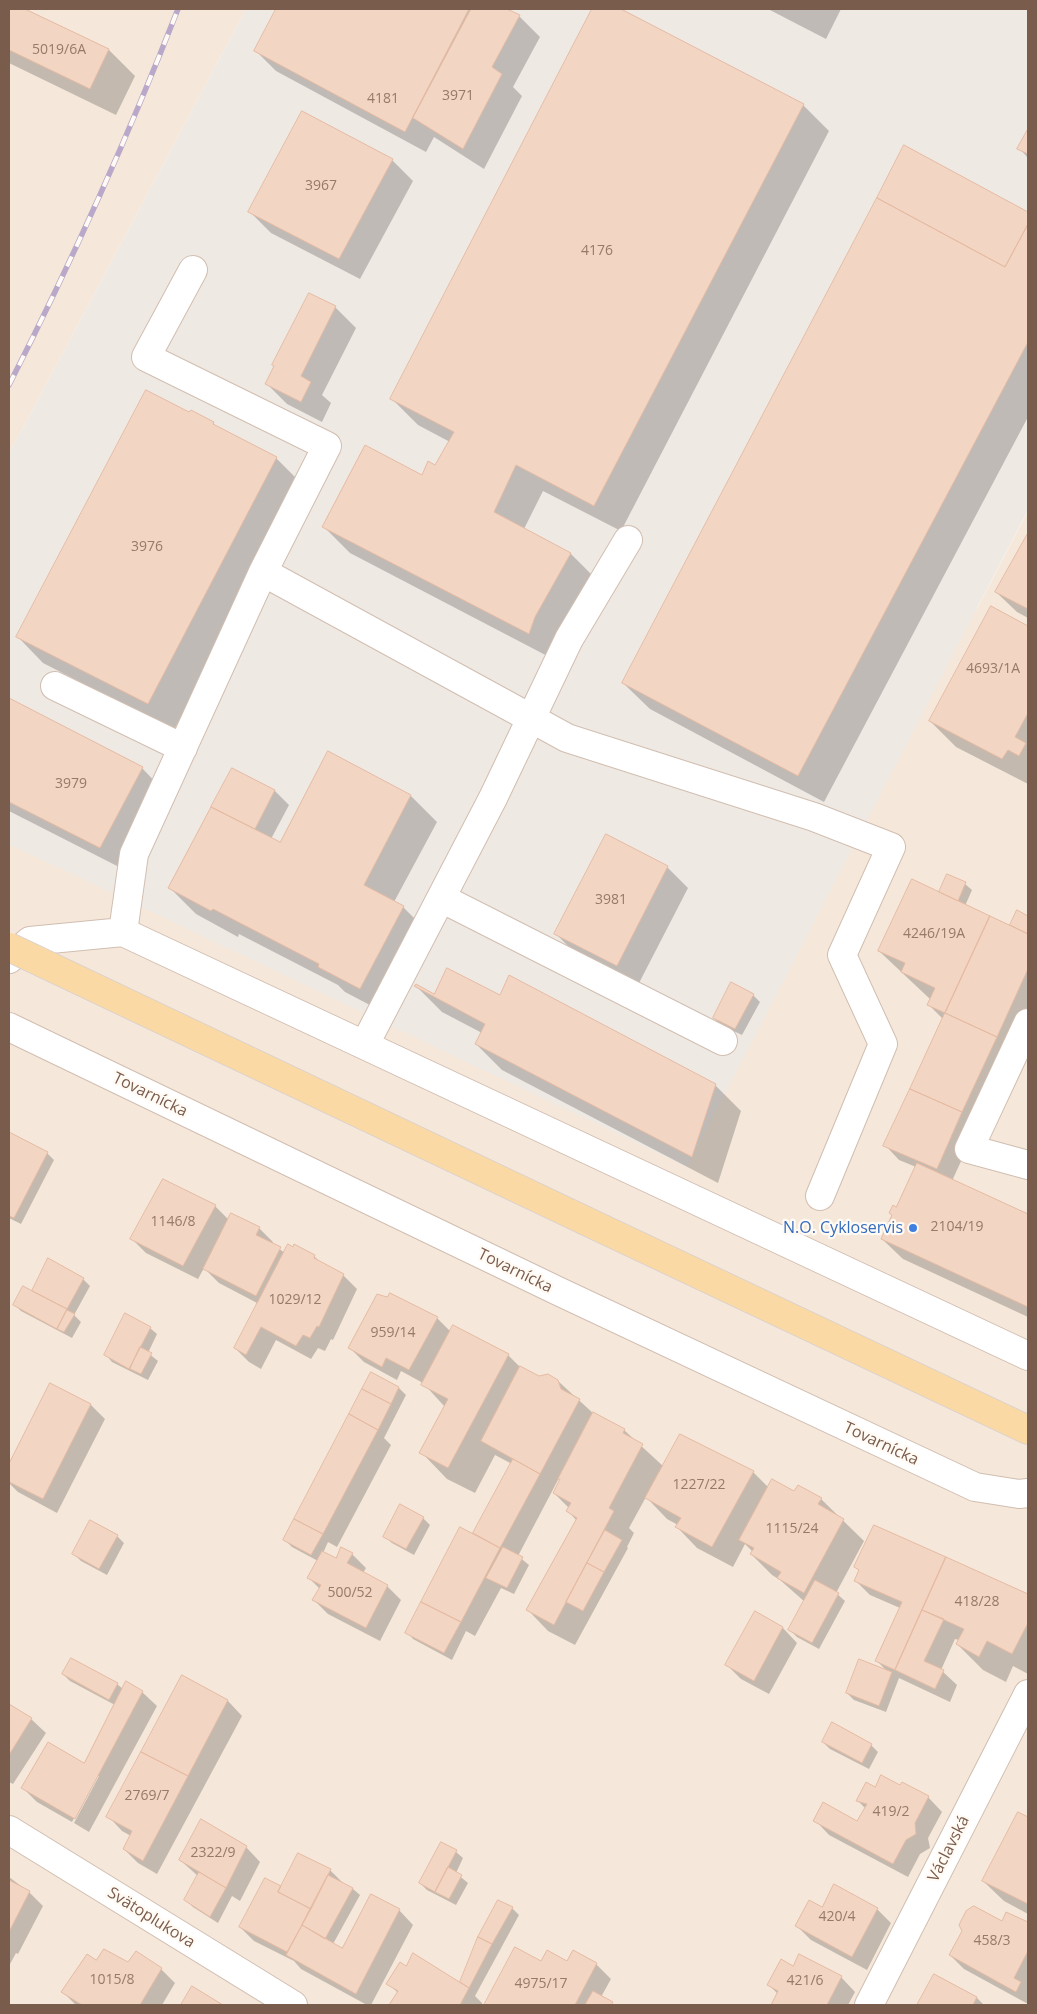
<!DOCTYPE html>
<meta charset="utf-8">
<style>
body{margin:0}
#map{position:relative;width:1037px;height:2014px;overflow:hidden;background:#fdf6ec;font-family:"Open Sans",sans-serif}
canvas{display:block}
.frame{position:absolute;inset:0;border:10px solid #7a5c4d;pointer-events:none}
</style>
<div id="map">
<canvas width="1037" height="2014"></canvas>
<div class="frame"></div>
</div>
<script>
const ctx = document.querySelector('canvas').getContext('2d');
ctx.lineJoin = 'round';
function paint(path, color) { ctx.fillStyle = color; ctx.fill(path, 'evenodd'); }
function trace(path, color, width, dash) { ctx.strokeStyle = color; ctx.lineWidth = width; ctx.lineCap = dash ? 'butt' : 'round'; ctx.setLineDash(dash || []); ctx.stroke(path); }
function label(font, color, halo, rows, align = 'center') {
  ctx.font = font + ' "Open Sans",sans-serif'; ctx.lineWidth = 4.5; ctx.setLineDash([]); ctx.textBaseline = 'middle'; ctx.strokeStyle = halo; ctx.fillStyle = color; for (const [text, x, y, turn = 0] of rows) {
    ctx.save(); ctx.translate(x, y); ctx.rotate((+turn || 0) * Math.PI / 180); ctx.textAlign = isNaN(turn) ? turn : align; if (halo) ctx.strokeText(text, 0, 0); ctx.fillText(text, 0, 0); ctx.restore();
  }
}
paint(new Path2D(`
 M9 9H246L9 454Z
 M1028 511V2005H9V841L977 609Z`), '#f5e8da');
paint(new Path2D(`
 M246 9H1028V510L687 1167 9 844V454Z`), '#efe9e4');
paint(new Path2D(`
 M9 9H23L109 50 135 76 116 115 9 63Z
 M277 9H504L519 16 540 37 513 87 522 96 484 169 434 137 426 152 276 71 256 51Z
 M594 9H618L803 105 829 131 621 531 543 491 524 529 571 554 597 580 555 660 350 553 324 527 423 477 436 467 450 442 418 425 392 399Z
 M768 9H841L826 39Z
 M1028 131V158L1019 148Z
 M905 147 1028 213V417L824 802 650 709 623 683Z
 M392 160 413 181 360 279 271 233 250 212Z
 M335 307 356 328 322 395 331 403 322 422 287 404 267 384Z
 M190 413 213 423 219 429 276 458 302 484 174 730 43 663 17 636Z
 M1028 536V618L1017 612 996 592Z
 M992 608 1028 627V784L956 747 930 721Z
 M9 699 142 768 162 789 121 868 9 811Z
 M232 769 275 791 289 805 271 839 281 844 411 796 437 822 394 902 403 907 429 933 387 1014 345 992 338 985 239 934 238 937 196 914 170 888Z
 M667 867 688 888 638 985 576 954 556 934Z
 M965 884 972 890 965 906 1016 929 1011 925 1017 912 1028 917V1014L952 1181 1028 1216V1317L903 1259 882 1239 916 1167 899 1160 885 1145 943 1019 929 1005 931 1000 879 951 944 896Z
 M416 986 434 996H500L715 1085 741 1111 718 1183 502 1070 476 1044 482 1033 442 1012Z
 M753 995 760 1002 742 1035 721 1025 714 1018Z
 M9 1133 47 1153 54 1160 21 1224 9 1218Z
 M215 1206 229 1220 259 1228 273 1242 272 1244 285 1253 314 1256 321 1263 343 1275 357 1289 333 1340 331 1339 325 1351 318 1348 311 1359 276 1340 261 1369 249 1362 235 1348 259 1304 219 1283 204 1268 198 1279 146 1253 132 1239Z
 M83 1279 90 1286 74 1315 81 1322 72 1338 21 1311 14 1304 33 1292Z
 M437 1318 451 1332 508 1355 521 1368 539 1378 558 1381 594 1414 624 1430 664 1467 753 1472 769 1488 821 1499 864 1541 836 1593 845 1601 819 1649 797 1637 790 1630 805 1602 780 1580 772 1575 751 1554 753 1552 745 1544 733 1567 697 1548 677 1527 678 1525 667 1519 646 1497 629 1528 634 1533 627 1547 628 1548 575 1645 548 1631 528 1610 577 1521 568 1511 569 1508 554 1493 561 1480 559 1478 518 1556 529 1565 514 1594 501 1588 475 1636 466 1631 452 1660 413 1639 407 1632 473 1535 512 1464 495 1455 475 1493 447 1479 421 1452 445 1407 423 1383 401 1371 397 1380 364 1362 350 1348Z
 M150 1328 157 1334 148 1353 158 1361 148 1380 112 1362 106 1355Z
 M371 1373 399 1388 406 1395 384 1438 391 1445 337 1547 328 1542 323 1553 336 1559 352 1554 366 1568 363 1573 387 1586 401 1600 380 1641 328 1614 314 1600 320 1589 309 1578 318 1561 292 1547 285 1540Z
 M51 1385 91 1405 105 1419 57 1513 18 1492 9 1483V1467Z
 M423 1518 430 1525 414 1555 392 1543 385 1537Z
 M874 1526 1028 1596V1674L1013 1666 1006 1682 983 1670 957 1644 959 1640 955 1639 941 1670 957 1685 950 1702 899 1678 886 1712 854 1700 847 1693 888 1672 876 1660 900 1608 870 1595 856 1581 860 1571 856 1567Z
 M117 1536 124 1543 107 1575 81 1561 74 1554Z
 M755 1613 783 1628 797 1643 769 1694 741 1679 727 1665Z
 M63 1674 117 1684 123 1689 142 1692 157 1706 89 1832 74 1823 99 1776H96L72 1822 37 1802 23 1788 85 1765 115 1705 70 1681Z
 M183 1676 228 1701 242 1716 157 1874 138 1863 124 1849 131 1836 122 1831 108 1816Z
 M9 1705 31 1719 46 1733 13 1784 9 1782Z
 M823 1742 871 1745 878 1752 869 1769 830 1749Z
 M876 1788 928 1797 942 1812 928 1838 930 1848 920 1854 908 1877 829 1835 815 1820 857 1823 866 1809 858 1801Z
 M1018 1814 1028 1819V1914L1004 1901 983 1881Z
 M441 1844 456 1852 463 1858 456 1873 468 1883 456 1905 427 1890 420 1883Z
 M246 1847 260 1862 240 1901 232 1896 218 1923 193 1907 186 1900 198 1876 180 1860Z
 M330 1870 344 1884 353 1889 360 1895 333 1944 343 1950 399 1910 413 1925 371 2005H367L301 1969 294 1961 254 1941 240 1927 265 1879 282 1887Z
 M9 1877 29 1892 43 1906 18 1954 16 1953 9 1966Z
 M512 1908 519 1915 475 1996 482 2003V2005H390L398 1993 388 1983 406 1967 465 1986 461 1982Z
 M877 1909 891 1923 867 1970 811 1940 797 1926Z
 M1007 1914 1028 1923V2004L964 1969 950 1955 1002 1922Z
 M516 1949 541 1963H567L574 1952 596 1964 611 1979 601 1997 614 2005H485Z
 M800 1955 841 1977 855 1992 848 2005H772L778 1994 769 1985 793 1967Z
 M97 1961 161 1969 175 1983 162 2005H76L63 1992Z
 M935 1975 977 1998 984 2005H918Z`), '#0003');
const building = new Path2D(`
 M9 9H25L109 49 90 89 9 50Z
 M276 9H469L405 132 254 51Z
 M471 9H507L520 15 492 67 502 74 463 149 413 118Z
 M592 9H621L804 104 594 506 516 465 494 512 571 553 535 617 529 634 322 527 365 445 422 475 428 461 435 465 454 432 390 399Z
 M302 111 393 159 339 259 248 212Z
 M1028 129V154L1017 149Z
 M904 145 1028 212V224L1005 267 877 198Z
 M877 198 1005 267 1028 224V342L798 776 622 683Z
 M309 293 336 306 301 376 311 382 301 402 265 384 274 366 272 365Z
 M146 390 189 412 191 410 214 422 213 424 277 457 148 704 16 637Z
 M1028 533V609L995 592Z
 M991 606 1028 626V713L1015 737 1026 743 1019 756 1008 750 1002 759 929 721Z
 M9 698 143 767 100 848 9 802Z
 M328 751 411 795 364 885 404 906 360 989 318 967 319 964 213 909 211 911 168 888 211 807 280 842Z
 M232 768 275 790 255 829 211 807Z
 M606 834 668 866 617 966 554 934Z
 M947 874 966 882 958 901 939 892Z
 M912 879 990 916 945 1013 927 1005 935 988 901 972 905 963 878 951Z
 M1017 910 1028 916V934L1010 925Z
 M990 916 1028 934V969L997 1037 945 1013Z
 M447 968 500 995 509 975 716 1084 692 1157 475 1044 485 1024 414 986 416 984 434 994Z
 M731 982 754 994 735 1029 713 1018Z
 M945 1013 997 1037 962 1112 910 1089Z
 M910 1089 962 1112 937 1169 883 1146Z
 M9 1132 48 1152 14 1218 9 1216Z
 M917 1163 1028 1214V1307L881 1239 892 1215 889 1213 893 1205 896 1207Z
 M163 1179 216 1205 183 1266 130 1239Z
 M231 1213 260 1227 256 1235 281 1247 256 1296 203 1269Z
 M288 1244 293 1247 294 1244 315 1255 314 1258 344 1274 319 1327 317 1326 310 1338 303 1335 296 1346 261 1327 246 1355 234 1348Z
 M48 1258 84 1278 67 1309 32 1291Z
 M23 1286 67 1309 57 1329 13 1305Z
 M390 1293 438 1317 409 1370 386 1358 382 1367 348 1348 377 1294 387 1297Z
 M67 1310 75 1314 64 1332 57 1329Z
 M125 1313 151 1327 129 1369 104 1355Z
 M453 1325 509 1354 448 1468 419 1453 448 1399 421 1385Z
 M140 1347 152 1353 141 1374 130 1369Z
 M520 1366 539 1376 548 1374 558 1380 561 1389 580 1399 540 1474 481 1441Z
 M371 1372 399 1387 391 1404 362 1389Z
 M50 1383 91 1404 43 1499 9 1482V1464Z
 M362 1389 391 1404 378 1430 349 1414Z
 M593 1412 625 1429 623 1433 643 1444 609 1508 614 1511 554 1625 526 1610 577 1518 566 1511 571 1503 553 1493 560 1479H558Z
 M349 1414 378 1430 323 1534 294 1519Z
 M680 1434 754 1471 712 1547 675 1527 681 1518 645 1498Z
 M513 1459 540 1474 500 1548 473 1533Z
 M772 1479 794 1491 798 1485 822 1498 818 1504 844 1519 804 1593 777 1578 781 1572 750 1554 754 1548 739 1540Z
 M400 1504 424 1517 406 1549 383 1537Z
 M294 1519 323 1534 311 1555 283 1540Z
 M90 1520 118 1535 99 1569 72 1554Z
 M874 1525 946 1557 895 1670 875 1661 902 1602 854 1581 859 1570 854 1567Z
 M460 1527 500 1548 461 1622 421 1602Z
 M605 1530 622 1540 604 1572 587 1563Z
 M341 1547 353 1553 347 1563 388 1585 366 1628 312 1600 321 1585 307 1578 322 1551 336 1558Z
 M503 1547 523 1557 507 1588 486 1578Z
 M946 1557 1028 1594V1623L1012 1654 987 1641 979 1657 956 1644 964 1629 922 1610Z
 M587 1563 604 1572 583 1611 566 1602Z
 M815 1580 839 1593 812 1643 788 1630Z
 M421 1602 461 1622 444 1653 405 1633Z
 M922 1610 944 1619 924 1661 944 1670 935 1689 895 1670Z
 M755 1611 783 1627 754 1681 725 1665Z
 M71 1658 118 1683 109 1700 62 1674Z
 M859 1659 892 1672 879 1706 846 1693Z
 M182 1675 228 1700 188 1776 141 1752Z
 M126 1681 143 1691 75 1819 21 1788 48 1742 84 1763Z
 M9 1704 32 1718 9 1755Z
 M832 1722 872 1744 862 1763 822 1742Z
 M141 1752 188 1776 143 1861 123 1849 132 1831 106 1817Z
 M881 1775 900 1785 902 1782 929 1796 915 1823 916 1834 906 1840 893 1864 813 1821 823 1802 857 1821 867 1804 856 1801 866 1782 875 1787Z
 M1018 1812 1028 1817V1904L982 1881Z
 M201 1819 247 1846 226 1888 179 1860Z
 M441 1842 457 1850 435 1892 419 1883Z
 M298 1853 331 1869 311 1909 278 1892Z
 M448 1867 462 1875 449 1899 435 1892Z
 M199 1872 226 1888 210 1917 184 1900Z
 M328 1875 353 1888 325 1939 302 1925Z
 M265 1878 281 1886 278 1892 311 1909 287 1952 239 1927Z
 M9 1880 30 1891 9 1932Z
 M834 1884 878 1908 852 1957 795 1926 809 1900 822 1907Z
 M371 1894 400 1909 356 1994 286 1955 302 1925 342 1948Z
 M498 1900 513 1907 492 1944 478 1937Z
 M974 1906 1002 1921 1006 1912 1028 1922V1951L1014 1978 1021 1982 1016 1992 949 1955 962 1931 959 1925 966 1911Z
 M478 1937 492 1944 469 1988 460 1982Z
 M515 1947 541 1961 547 1950 567 1961 573 1950 597 1963 575 2005H484Z
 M104 1949 128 1962 136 1951 162 1968 140 2005H82L61 1992 87 1954 96 1960Z
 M413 1953 469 1988 460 2005H389L398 1991 386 1984 400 1962 406 1966Z
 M799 1954 842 1976 827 2005H771L778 1991 767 1985 781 1959 793 1966Z
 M934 1974 977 1997 973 2005H917Z
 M192 1986 223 2005H181Z
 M593 1991 613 2002 611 2005H585Z`);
paint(building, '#f3d5c3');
trace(building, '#e6bba3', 1);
const minor = new Path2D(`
 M193 270 146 357 327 446 263 572 567 738 814 817 891 847 842 955 883 1044 820 1196
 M55 686 183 748
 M441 898 723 1041
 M123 932 134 854 263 572
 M9 959 30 941 123 932 1028 1356
 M1028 1023 969 1149 1028 1165
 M9 1027 560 1292 975 1487 1019 1494 1028 1493
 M365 1044 493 798 569 639 628 540
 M9 1830 293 2005
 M869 2005 1028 1694`);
const major = new Path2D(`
 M586 1221 1028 1430`);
trace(minor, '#d1beb0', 30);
trace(major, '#dad1cd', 30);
trace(minor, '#fff', 28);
trace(major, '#fbd9a5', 28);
const rail = new Path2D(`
 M9 385C71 263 128 137 178 9`);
trace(rail, '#b9a8c9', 5.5);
trace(rail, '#fffaf3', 4, [11]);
const majorBridge = new Path2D(`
 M9 947 586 1221`);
trace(majorBridge, '#dad1cd', 30, []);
trace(majorBridge, '#fbd9a5', 28);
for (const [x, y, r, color] of [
 [913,1228,5,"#3f7fe0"]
]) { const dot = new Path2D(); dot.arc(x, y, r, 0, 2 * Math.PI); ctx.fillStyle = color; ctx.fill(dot); trace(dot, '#fffaf3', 2); }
label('14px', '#987a6a', null, [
 ["5019/6A",59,50],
 ["3971",458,96],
 ["4181",383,99],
 ["3967",321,186],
 ["4176",597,251],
 ["3976",147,547],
 ["4693/1A",993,669],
 ["3979",71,784],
 ["3981",611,900],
 ["4246/19A",934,934],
 ["1146/8",173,1222],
 ["2104/19",957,1227],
 ["1029/12",295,1300],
 ["959/14",393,1333],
 ["1227/22",699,1485],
 ["1115/24",792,1529],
 ["500/52",350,1593],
 ["418/28",977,1602],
 ["2769/7",147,1796],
 ["419/2",891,1812],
 ["2322/9",213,1853],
 ["420/4",837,1917],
 ["458/3",992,1941],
 ["1015/8",112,1980],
 ["421/6",805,1981],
 ["4975/17",541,1984]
]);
label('16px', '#7a5c4d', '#fffaf3', [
 ["Tovarnícka",150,1095,26],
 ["Tovarnícka",515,1271,26],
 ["Tovarnícka",881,1444,25],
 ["Václavská",949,1849,-63],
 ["Svätoplukova",151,1918,32]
]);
label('16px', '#366cbe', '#fffaf3', [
 ["N.O. Cykloservis",903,1228]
], 'right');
</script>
